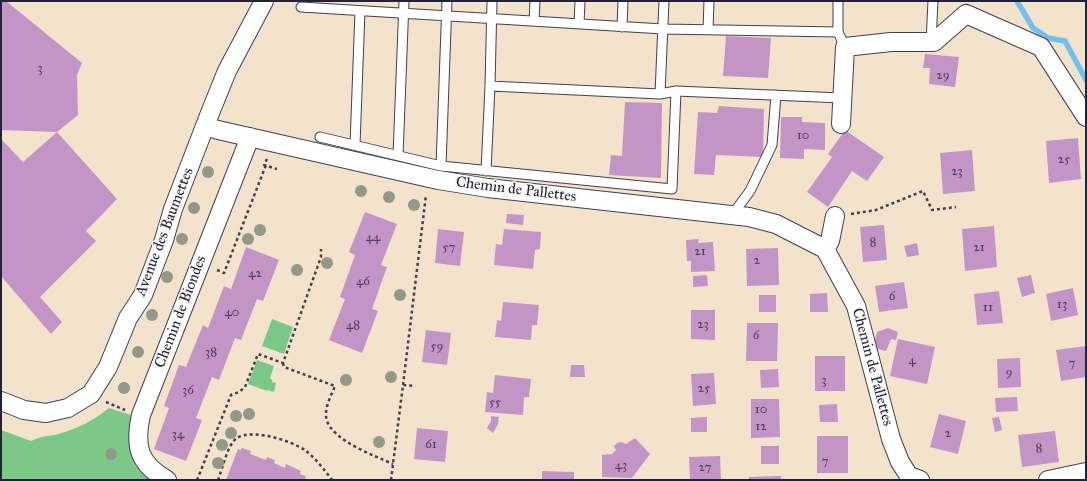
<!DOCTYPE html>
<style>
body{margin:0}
#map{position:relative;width:1087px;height:481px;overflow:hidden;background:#f3e3cc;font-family:"IM FELL Great Primer",serif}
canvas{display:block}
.frame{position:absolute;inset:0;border:2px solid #22223b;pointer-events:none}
</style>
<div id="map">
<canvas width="1087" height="481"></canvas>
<div class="frame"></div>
</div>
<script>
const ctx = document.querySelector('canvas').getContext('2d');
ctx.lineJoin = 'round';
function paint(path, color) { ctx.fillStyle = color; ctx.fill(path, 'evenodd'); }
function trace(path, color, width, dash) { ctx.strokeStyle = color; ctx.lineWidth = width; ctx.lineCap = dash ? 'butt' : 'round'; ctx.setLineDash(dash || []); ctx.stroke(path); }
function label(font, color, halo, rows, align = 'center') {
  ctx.font = font + ' "IM FELL Great Primer",serif'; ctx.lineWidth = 3; ctx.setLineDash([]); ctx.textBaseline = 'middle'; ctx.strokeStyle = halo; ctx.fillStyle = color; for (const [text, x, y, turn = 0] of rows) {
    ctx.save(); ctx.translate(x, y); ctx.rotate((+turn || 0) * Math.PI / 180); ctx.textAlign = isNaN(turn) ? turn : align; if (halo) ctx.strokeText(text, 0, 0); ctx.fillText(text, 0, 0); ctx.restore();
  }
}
paint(new Path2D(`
 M272 319 293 327 284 354 262 346Z
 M257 360 274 366 270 378 272 380V382L276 383 274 392 268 390 267 391 248 384Z
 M109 408 134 416 153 480H1V430L31 441C39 437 49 436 58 434 77 429 94 420 109 408Z`), '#7cc886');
trace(new Path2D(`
 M1017 1 1033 28 1048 38 1065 41 1086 80`), '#73c0ed', 5.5);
paint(new Path2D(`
 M1 1H6L82 63 77 75 78 115 57 132 1 130Z
 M726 36 771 38 768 78 723 76Z
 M925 54 959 57 955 87 929 84 930 68H923Z
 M625 102 662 103 661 178 609 175 611 155 622 156Z
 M719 106 764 109 763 157 716 155 714 175 694 174 698 112 717 113Z
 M781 117H802V122L825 123V150L804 149V159L780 158Z
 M845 130 884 157 867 181 852 171 828 207 807 192 832 157 828 154Z
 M57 132 117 199 86 231 96 241 40 297 62 322 51 334 1 276V139L23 162Z
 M1078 138 1081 179 1049 183 1046 141Z
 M972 150 975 191 943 194 940 153Z
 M365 212 397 224 381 265 387 267 372 309 378 311 362 353 329 340 345 299 340 297 355 255 349 252Z
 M507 214 524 215 523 225 506 223Z
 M884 225 887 260 863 262 860 227Z
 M994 226 997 267 965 271 962 229Z
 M438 229 464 232 460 266 435 263Z
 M504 229 541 232 540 249 535 250 533 269 494 265 496 244 502 245Z
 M699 239 698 243 713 242 715 271 691 272V261H687L686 240Z
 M917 243 919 255 907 257 904 246Z
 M246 247 279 260 263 301 257 299 241 340 235 338 219 380 212 377 196 418 202 420 186 461 154 449 169 408 164 406 179 365 186 367 203 325 208 328 224 286 231 289Z
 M778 248 779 285 747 286 746 249Z
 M707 275 708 286 693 287V276Z
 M1031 275 1035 293 1022 297 1017 278Z
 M904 282 908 308 879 312 875 286Z
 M1073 288 1078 315 1051 321 1046 294Z
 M999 291 1003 323 977 325 974 294Z
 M827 293 828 312H810V294Z
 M759 295H776V312H759Z
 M503 302 539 305 537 325H532L531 340 495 337 497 320 501 321Z
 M691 310H715V340L691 339Z
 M747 323H778L777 361H746Z
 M888 328 898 332 896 340 891 339 886 351 873 348 877 332Z
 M426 330 451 333 447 365 422 362Z
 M898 339 935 347 927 384 890 376Z
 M1086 346V377L1061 381 1056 350Z
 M815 356H845V391H815Z
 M1020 358 1021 387 998 388 997 359Z
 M571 365H584L585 377H570Z
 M778 369 779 387 761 388 760 370Z
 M714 373 716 404 693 406 691 374Z
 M495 375 531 379 529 397H524L523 415 485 412 487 392 493 393Z
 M1017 397 1018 411 996 412 995 398Z
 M751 399H779L780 437 751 438Z
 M837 404 838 422H820L819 405Z
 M939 414 966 421 958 454 930 447Z
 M491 416 499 417 498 424 493 433 487 428 491 421Z
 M707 417V432H691V418Z
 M999 417 1002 430 995 432 992 418Z
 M417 428 448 431 445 462 414 459Z
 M1055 431 1059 462 1022 467 1018 435Z
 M817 436H848V473H817Z
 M635 438 650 454 632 478 602 477V455L612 454 616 450 614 447 615 445 617 443 621 442 626 444Z
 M761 446H779V464H761Z
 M242 448 251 451 250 454 266 460 267 457 275 460 274 463 285 468 286 464 301 471 300 474 306 476 305 480H226L238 449 241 450Z
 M720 456 721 480H690L689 457Z
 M542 471 574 472V480H542Z
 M781 476V480H749V477Z`), '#c395c7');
const lane = new Path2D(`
 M301 7 663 29 838 32 845 47
 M534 21 535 1
 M579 24 580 1
 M622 27 623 1
 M708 30 709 1
 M838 32V1
 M931 42 933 1
 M490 86 660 94 664 1
 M676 91 842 98
 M320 137 441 166 672 189 676 91 660 94
 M355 145 360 11
 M398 156 404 1
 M441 166 447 1
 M486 171 490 86 492 1
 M732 215 750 191 772 145 776 95`);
const street = new Path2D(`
 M841 124 845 47 891 42H934L966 14 1041 47 1086 117
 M205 126 218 130 438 180 488 188 749 217 776 224 825 249 856 306 891 439 900 462 909 476 920 480
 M825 249 830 241 835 216
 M1 401 24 410 46 413 68 408 91 394 108 367 128 318 143 295 164 240 173 209 210 113 227 71 264 1
 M167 480C139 464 134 447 141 415L250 137
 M1048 480 1086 472`);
trace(lane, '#413f51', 11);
trace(street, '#413f51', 20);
trace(new Path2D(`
 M267 159 264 165 277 169
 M851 214 876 210 923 191 932 210 956 207
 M217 270 224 273 266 165
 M283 363 284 367 335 386C331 396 323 410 327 421 334 441 375 456 393 464
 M403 385 426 195
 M106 402 125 410
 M197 480 231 395 239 392 245 387 258 354 283 363 321 257V249
 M218 480C222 470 228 443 237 438 253 428 291 441 305 450 315 458 324 469 332 480
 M391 480 403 385 415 386`), '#413f51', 2.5, [3, 3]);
trace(lane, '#fff', 9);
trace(street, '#fff', 18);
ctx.fillStyle = '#92998b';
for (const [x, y] of [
 [208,172],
 [361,191],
 [389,197],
 [414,205],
 [194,208],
 [260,230],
 [182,239],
 [248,239],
 [327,263],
 [297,270],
 [167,277],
 [400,295],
 [152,315],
 [138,352],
 [391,377],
 [346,380],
 [124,388],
 [249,414],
 [236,416],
 [231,433],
 [379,442],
 [222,445],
 [111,454],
 [218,463]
]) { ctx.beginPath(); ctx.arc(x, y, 6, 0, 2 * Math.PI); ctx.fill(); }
label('13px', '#4a3f5e', null, [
 ["3",40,69],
 ["29",943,76],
 ["10",803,136],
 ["25",1064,160],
 ["23",957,172],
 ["44",373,238],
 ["8",873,243],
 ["57",449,248],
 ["21",979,248],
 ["21",700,252],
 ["2",757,261],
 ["42",255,274],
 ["46",363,282],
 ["6",892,297],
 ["13",1062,305],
 ["11",988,308],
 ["40",232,313],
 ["23",703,325],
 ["48",353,326],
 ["6",756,336],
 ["59",437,347],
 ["38",211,353],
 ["4",912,361],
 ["7",1072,364],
 ["9",1009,373],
 ["3",824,381],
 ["25",704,389],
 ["36",188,391],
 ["55",495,403],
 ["10",761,410],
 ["12",761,427],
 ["2",948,434],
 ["34",178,435],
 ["61",431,445],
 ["8",1039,449],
 ["7",825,462],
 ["43",621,466],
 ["27",705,468]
]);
label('15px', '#22223b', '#f6f6f2', [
 ["Chemin de Pallettes",516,190,7],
 ["Avenue des Baumettes",165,232,-69],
 ["Chemin de Biondes",181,312,-69],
 ["Chemin de Pallettes",872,367,75]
]);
</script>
